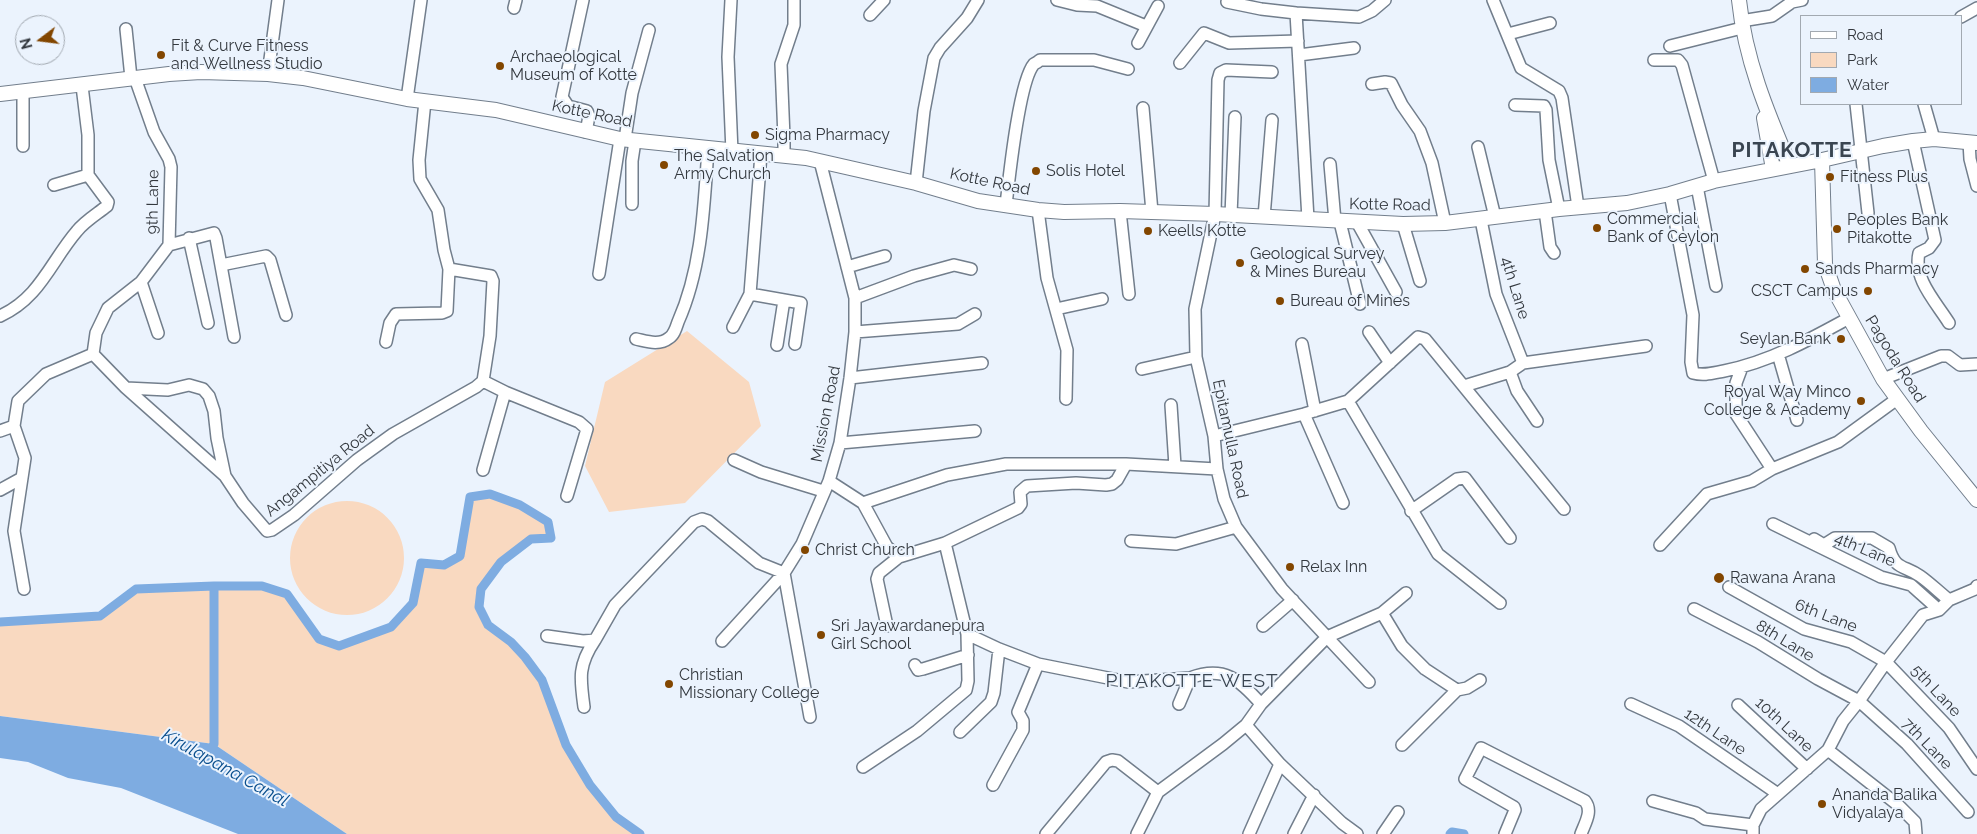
<!DOCTYPE html>
<style>
body{margin:0}
#map{position:relative;width:1977px;height:834px;overflow:hidden;background:#ebf3fd;font-family:Raleway,sans-serif}
canvas{display:block}
.legend{position:absolute;left:1800px;top:15px;width:162px;height:90px;box-sizing:border-box;background:#ebf3fd;border:1px solid #a2a9b1;margin:0;padding:6px 9px;list-style:none;font-size:15px;color:#34393f}
.legend li{display:flex;align-items:center;gap:10px;height:25px}
.legend b{width:25px;border:1px solid #a2a9b1}
.north{position:absolute;left:15px;top:15px;width:50px;height:50px;box-sizing:border-box;background:#ebf3fd;border:1px solid #a2a9b1;border-radius:50%;rotate:255deg;font-size:14px;font-weight:700;line-height:20px;text-align:center;color:#34393f}
.north::after{content:'';display:block;margin:auto;width:18px;height:22px;background:#824600;clip-path:polygon(50% 0,100% 100%,50% 72%,0 100%)}
</style>
<div id="map">
<canvas width="1977" height="834"></canvas>
<ul class="legend">
<li><b style="height:6px;background:#fff"></b>Road</li>
<li><b style="height:14px;background:#f9d9c0"></b>Park</li>
<li><b style="height:14px;background:#7eace1"></b>Water</li>
</ul>
<div class="north">N</div>
</div>
<script>
const ctx = document.querySelector('canvas').getContext('2d');
ctx.lineJoin = 'round';
function paint(path, color) { ctx.fillStyle = color; ctx.fill(path, 'evenodd'); }
function trace(path, color, width, dash) { ctx.strokeStyle = color; ctx.lineWidth = width; ctx.lineCap = dash ? 'butt' : 'round'; ctx.setLineDash(dash || []); ctx.stroke(path); }
function label(font, color, halo, rows, align = 'center') {
  ctx.font = font + ' Raleway,sans-serif'; ctx.lineWidth = 4; ctx.setLineDash([]); ctx.textBaseline = 'middle'; ctx.strokeStyle = halo; ctx.fillStyle = color; for (const [text, x, y, turn = 0] of rows) {
    ctx.save(); ctx.translate(x, y); ctx.rotate((+turn || 0) * Math.PI / 180); ctx.textAlign = isNaN(turn) ? turn : align; if (halo) ctx.strokeText(text, 0, 0); ctx.fillText(text, 0, 0); ctx.restore();
  }
}
paint(new Path2D(`
 M687 331 749 382 761 426 685 503 609 512 585 466 605 382Z
 M490 494 520 505 548 522 551 538 531 539 501 562 481 589 479 607 488 625 511 642 525 657 542 680 566 745 590 785 616 817 640 834H347L214 744 0 716V622L100 615 136 589 214 586H262L287 594 318 639 339 646 391 627 413 603 421 563 444 565 460 556 470 497Z
 M290 558a57 57 0 1 1 114 0a57 57 0 1 1-114 0Z`), '#f9d9c0');
paint(new Path2D(`
 M0 716 214 744 347 834H238L121 788 68 778 28 762 0 758Z`), '#7eace1');
trace(new Path2D(`
 M214 586H262L287 594 319 639 339 646 391 627 413 603 421 563 444 565 460 556 470 497 490 494 520 505 548 522 551 538 531 539 501 562 481 589 479 607 488 625 511 642 525 657 542 680 566 745 590 785 616 817 640 834
 M0 622 100 616 136 589 214 586V744L208 754
 M1450 834 1452 832 1464 834`), '#7eace1', 9);
const minor = new Path2D(`
 M583 0 562 97 568 106 587 111 589 116 586 132
 M731 0 728 57 732 152
 M1057 0 1077 5 1097 6 1146 26
 M1493 0 1521 68 1559 91 1562 98 1578 207
 M1227 2 1261 9 1296 13
 M514 8 516 0
 M870 15 884 0
 M1961 17 1977 8
 M1741 21 1772 16 1792 2 1802 0
 M126 29 131 78
 M1508 34 1550 23
 M1138 43 1158 6
 M1670 46 1742 28
 M1299 55 1354 48
 M1654 60H1678L1682 65 1714 181
 M1180 63 1204 33 1229 43 1298 41
 M1272 72 1226 70 1220 73 1218 80 1215 214 1195 309 1196 357 1214 436 1217 469 1224 499 1236 527 1282 589 1369 682
 M268 74 278 0
 M1372 84 1385 82 1391 83 1402 105 1420 131 1432 163 1445 223
 M407 99 421 0
 M1856 104 1868 213
 M1924 104 1934 139
 M1515 105 1544 106 1546 110 1549 160 1559 209
 M1143 108 1152 212
 M625 139 632 93 649 30
 M1913 141 1935 240 1929 248 1919 253C1913 279 1936 302 1949 323
 M1969 142 1970 159 1977 186
 M23 146V92
 M1478 147 1495 217
 M761 154 750 294 801 303 795 344
 M784 155V138L781 64 794 25V0
 M1330 164 1335 221
 M916 183 924 111 934 58 940 48 967 18 978 0
 M54 185 88 175
 M1697 186 1716 286
 M1670 194 1693 315 1691 362 1693 373C1704 376 1713 373 1724 371 1769 362 1809 340 1849 318
 M632 204V161L635 141
 M1006 205C1009 179 1019 81 1034 64 1036 63 1038 62 1040 60H1094L1128 69
 M1038 210 1047 278 1067 350 1066 399
 M1120 211 1129 294
 M1545 211 1550 247 1554 253
 M1231 215 1235 117
 M1264 217 1272 120
 M1308 219 1296 13 1359 17 1372 11 1385 0
 M1481 220 1496 294 1523 363
 M1340 222 1360 304
 M1357 222 1396 292
 M1403 224 1420 281
 M189 238 208 323
 M169 245 214 233 216 238 234 337
 M221 265 266 256 270 260 286 315
 M847 267 885 256
 M599 274 620 139
 M141 282 158 333
 M855 298 914 276 954 265 971 269
 M1056 309 1102 299
 M0 316C40 298 51 261 77 231 85 221 97 214 107 206L108 202 88 175V135L82 86
 M733 327 750 294
 M855 332 958 324 975 314
 M1369 332 1390 363
 M636 339C646 341 659 346 669 338 674 335 676 328 678 322 702 268 704 207 708 148
 M386 342 390 323 396 314 442 313 447 311 449 269
 M1302 344 1315 411
 M777 345 784 300
 M93 354 126 388 168 390 189 385 203 389 209 396 214 411 217 438 225 476 243 503 267 531 272 530 294 515 357 460 393 434 476 387 483 381 490 336 493 281 491 276 449 269 444 250 438 210 420 179 419 160 425 101
 M1778 354 1797 420
 M1742 367 1736 383V414L1772 469
 M1142 369 1196 357
 M1510 372 1517 391 1537 421
 M850 378 982 363
 M1883 379 1941 356H1948L1960 365 1977 364
 M483 381 505 392
 M1464 386 1510 372 1523 363 1646 346
 M126 388 225 476
 M1348 401 1438 554 1500 603
 M1171 405 1175 466
 M1304 414 1343 503
 M0 431 14 426
 M1214 436 1304 414 1348 401 1418 337 1425 339 1564 509
 M840 443 975 431
 M734 460 761 472 823 491
 M483 470 505 392 579 422 587 429 567 496
 M829 481 863 503 887 547 899 557 945 543 967 634
 M0 490 20 479
 M863 503 947 475 1006 464H1126L1217 469
 M1411 511 1457 479 1465 478 1510 538
 M1773 524 1881 577 1911 585 1939 610
 M1814 539 1824 545 1835 538H1872L1889 548C1895 570 1904 565 1920 576 1930 583 1939 592 1949 600
 M1131 541 1176 544 1236 527
 M945 543 1018 508 1021 504 1020 492 1027 486 1076 483 1106 485 1112 484 1117 480 1126 464
 M1660 545 1707 494 1752 481 1772 469 1838 442 1897 399
 M1729 587 1804 629 1851 642 1886 662 1949 728 1977 769
 M24 589 14 531 25 458 14 426 18 401 46 374 93 354 96 333 108 308 141 282 169 245 171 167 169 159 154 132 135 78
 M1694 609 1758 642 1818 679 1859 701 1907 744 1968 812
 M1382 613 1402 646 1425 669 1457 690 1467 688 1480 680
 M887 626 877 579 879 573 899 557
 M1263 626 1293 600
 M547 636 583 641 595 640 615 605 694 522 702 519 708 521 759 563 784 573 810 717
 M722 641 784 573 802 544 829 481 840 443 850 378 855 332V298L820 161
 M915 665 918 670 923 669 968 655
 M1179 704 1190 678C1224 665 1240 680 1261 704
 M1631 704 1679 726 1778 794
 M1738 705 1807 769
 M584 707C580 678 578 665 595 640
 M1246 725 1280 764 1342 823 1357 834
 M960 732 991 702 994 693 999 649
 M1402 745 1457 690
 M1828 750 1898 805 1915 822 1916 834
 M863 767 917 731 966 690 968 681 967 634 999 649 1038 664 1128 682 1190 678
 M993 785 1023 730V721L1018 712 1038 664
 M1653 801 1696 813 1705 819 1753 825
 M1046 834 1106 762 1112 760 1118 761 1158 792
 M1137 834 1158 792 1223 744 1246 725 1261 704 1327 637 1382 613 1406 593
 M1249 834 1280 764
 M1294 834 1314 795
 M1383 834 1398 812
 M1505 834 1515 810 1514 807 1465 779 1481 748 1585 801C1593 811 1585 823 1581 834
 M1753 834V825L1761 809 1828 750 1843 721 1859 701 1886 662 1923 615 1939 610 1949 600 1975 589 1977 586`);
const major = new Path2D(`
 M1739 0C1745 59 1767 112 1790 166
 M0 94 169 74 201 72 268 74 303 78 407 99 496 110 620 139 806 158 916 183 978 201 1038 210 1064 212 1120 211 1215 214 1403 224 1445 223 1559 209 1627 203 1670 194 1714 181 1822 160 1883 146 1913 141 1934 139 1977 143
 M1764 118 1773 169
 M1822 160 1825 264 1834 290 1883 379 1921 431 1977 500`);
trace(minor, '#727e8c', 14);
trace(major, '#727e8c', 16);
trace(minor, '#fff', 11);
trace(major, '#fff', 14);
for (const [x, y, r, color] of [
 [161,55,5,"#824600"],
 [500,66,5,"#824600"],
 [755,135,5,"#824600"],
 [664,165,5,"#824600"],
 [1036,171,5,"#824600"],
 [1830,177,5,"#824600"],
 [1597,228,5,"#824600"],
 [1837,229,5,"#824600"],
 [1148,231,5,"#824600"],
 [1240,263,5,"#824600"],
 [1805,269,5,"#824600"],
 [1868,291,5,"#824600"],
 [1280,301,5,"#824600"],
 [1841,339,5,"#824600"],
 [1861,401,5,"#824600"],
 [805,550,5,"#824600"],
 [1290,567,5,"#824600"],
 [1719,578,6,"#824600"],
 [821,635,5,"#824600"],
 [669,684,5,"#824600"],
 [1822,804,5,"#824600"]
]) { const dot = new Path2D(); dot.arc(x, y, r, 0, 2 * Math.PI); ctx.fillStyle = color; ctx.fill(dot); trace(dot, '#ebf3fd', 2); }
label('16px', '#34393f', '#ebf3fd', [
 ["Fit & Curve Fitness",171,46],
 ["and Wellness Studio",171,64],
 ["Archaeological",510,57],
 ["Museum of Kotte",510,75],
 ["Sigma Pharmacy",765,135],
 ["The Salvation",674,156],
 ["Army Church",674,174],
 ["Solis Hotel",1046,171],
 ["Fitness Plus",1840,177],
 ["Commercial",1607,219],
 ["Bank of Ceylon",1607,237],
 ["Peoples Bank",1847,220],
 ["Pitakotte",1847,238],
 ["Keells Kotte",1158,231],
 ["Geological Survey",1250,254],
 ["& Mines Bureau",1250,272],
 ["Sands Pharmacy",1815,269],
 ["CSCT Campus",1858,291,"right"],
 ["Bureau of Mines",1290,301],
 ["Seylan Bank",1831,339,"right"],
 ["Royal Way Minco",1851,392,"right"],
 ["College & Academy",1851,410,"right"],
 ["Christ Church",815,550],
 ["Relax Inn",1300,567],
 ["Rawana Arana",1730,578],
 ["Sri Jayawardanepura",831,626],
 ["Girl School",831,644],
 ["Christian",679,675],
 ["Missionary College",679,693],
 ["Ananda Balika",1832,795],
 ["Vidyalaya",1832,813]
], 'left');
label('16px', '#34393f', '#ebf3fd', [
 ["Kotte Road",592,114,12],
 ["Kotte Road",990,182,12],
 ["9th Lane",153,202,-89],
 ["Kotte Road",1390,205,1],
 ["4th Lane",1515,288,73],
 ["Pagoda Road",1895,359,58],
 ["Mission Road",826,414,-79],
 ["Epitamulla Road",1230,439,78],
 ["Angampitiya Road",320,471,-39],
 ["4th Lane",1865,550,23],
 ["6th Lane",1826,616,21],
 ["8th Lane",1785,641,31],
 ["5th Lane",1936,691,47],
 ["10th Lane",1784,725,43],
 ["12th Lane",1715,732,34],
 ["7th Lane",1927,744,46]
]);
label('italic 18px', '#094e8d', '#ebf3fd', [
 ["Kirulapana Canal",225,768,29]
]);
ctx.letterSpacing = '1px';
label('19px', '#3a4551', '#ebf3fd', [
 ["PITAKOTTE WEST",1192,681]
]);
ctx.letterSpacing = '0px';
ctx.letterSpacing = '1px';
label('bold 21px', '#3a4551', '#ebf3fd', [
 ["PITAKOTTE",1792,151]
]);
ctx.letterSpacing = '0px';
</script>
